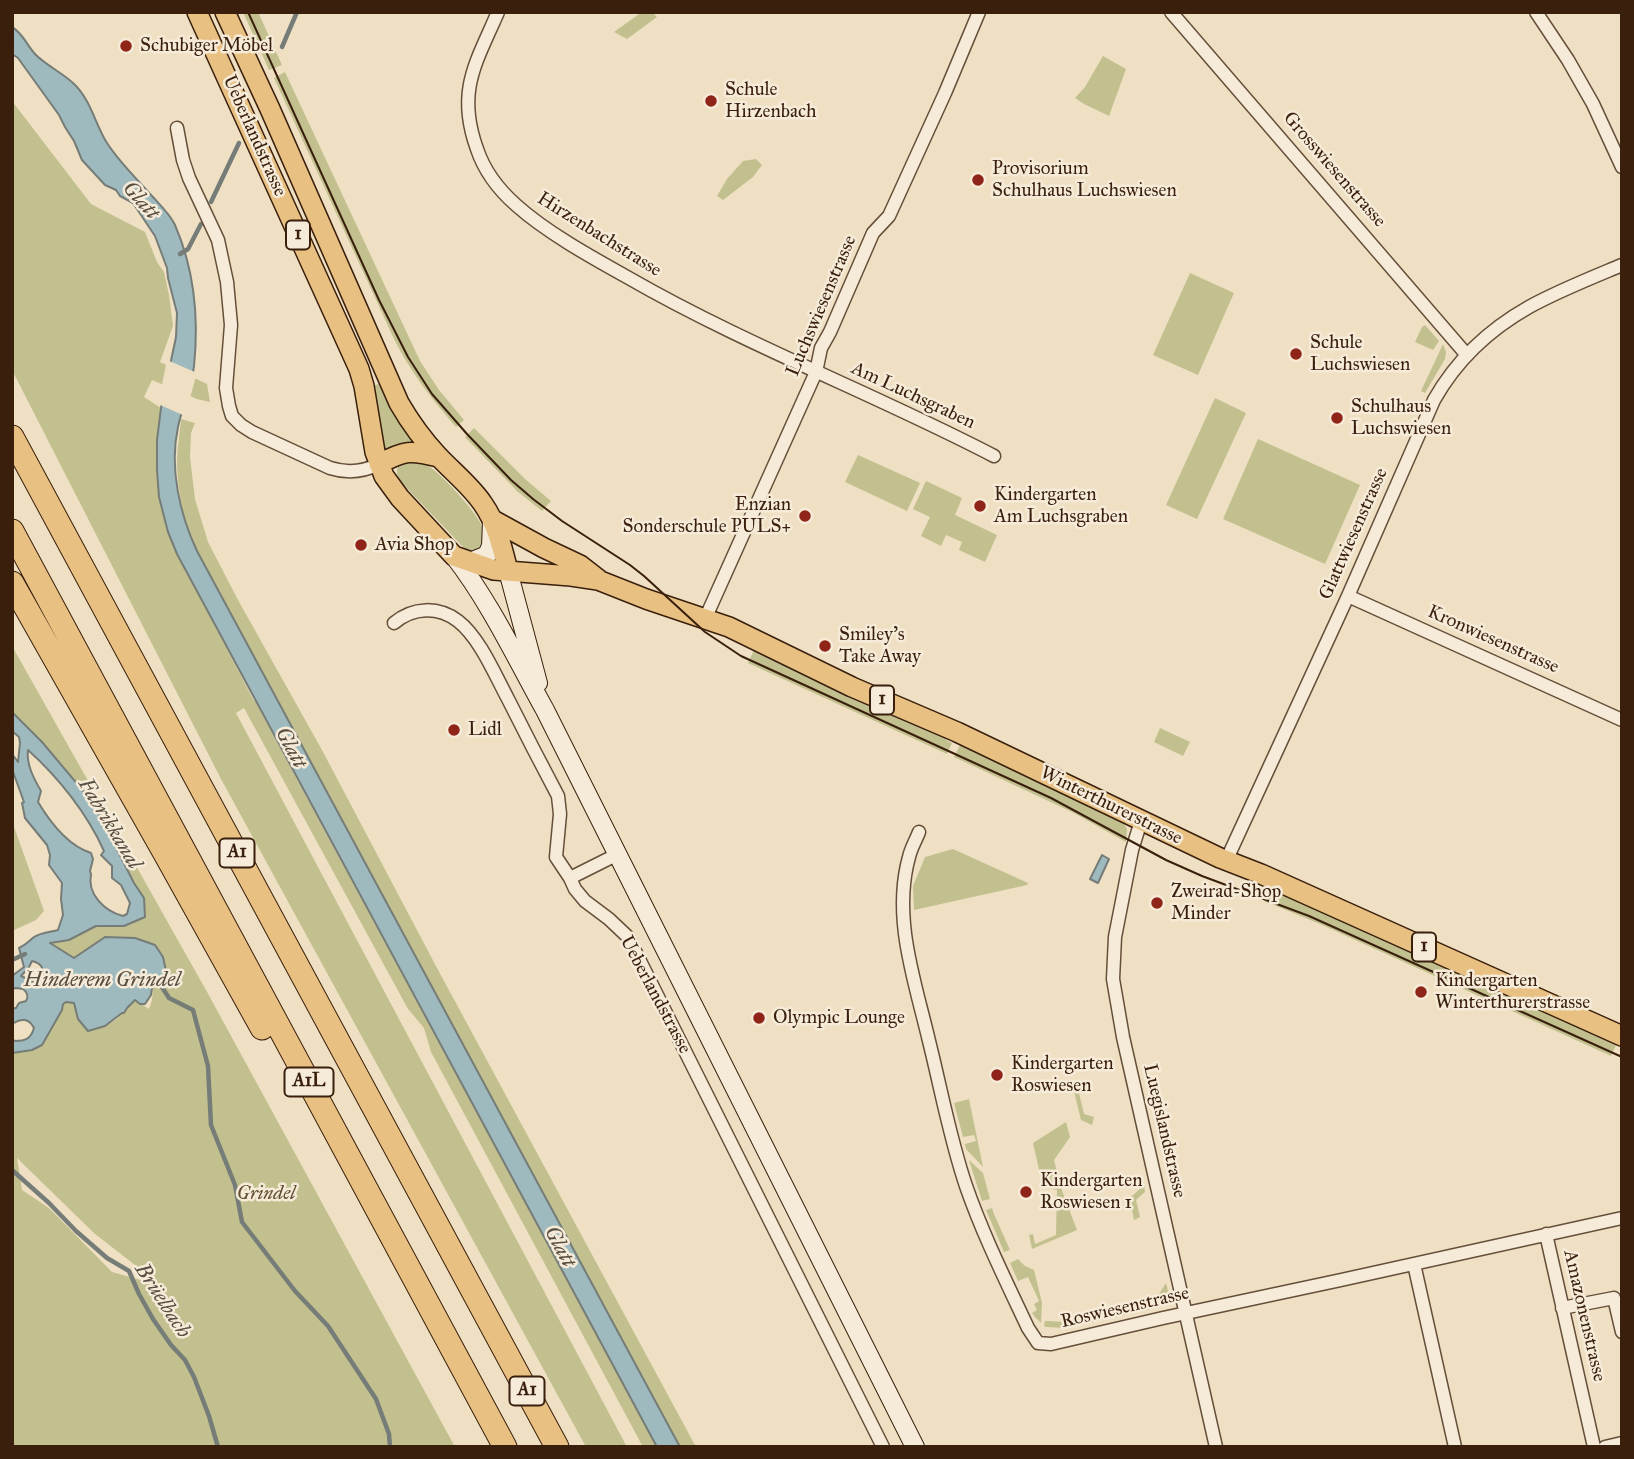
<!DOCTYPE html>
<meta charset="utf-8">
<style>
body{margin:0}
#map{position:relative;width:1634px;height:1459px;overflow:hidden;background:#efe0c3;font-family:"IM FELL Great Primer",serif}
canvas{display:block}
.frame{position:absolute;inset:0;border:14px solid #391f0c;pointer-events:none}
</style>
<div id="map">
<canvas width="1634" height="1459"></canvas>
<div class="frame"></div>
</div>
<script>
const ctx = document.querySelector('canvas').getContext('2d');
ctx.lineJoin = 'round';
function paint(path, color) { ctx.fillStyle = color; ctx.fill(path, 'evenodd'); }
function trace(path, color, width, dash) { ctx.strokeStyle = color; ctx.lineWidth = width; ctx.lineCap = dash ? 'butt' : 'round'; ctx.setLineDash(dash || []); ctx.stroke(path); }
function label(font, color, halo, rows, align = 'center') {
  ctx.font = font + ' "IM FELL Great Primer",serif'; ctx.lineWidth = 5; ctx.setLineDash([]); ctx.textBaseline = 'middle'; ctx.strokeStyle = halo; ctx.fillStyle = color; for (const [text, x, y, turn = 0] of rows) {
    ctx.save(); ctx.translate(x, y); ctx.rotate((+turn || 0) * Math.PI / 180); ctx.textAlign = isNaN(turn) ? turn : align; if (halo) ctx.strokeText(text, 0, 0); ctx.fillText(text, 0, 0); ctx.restore();
  }
}
paint(new Path2D(`
 M243 12H258L282 65 269 70Z
 M642 12H652L657 17 627 39 614 32Z
 M1103 56 1126 69 1109 116 1084 104 1075 98 1085 87Z
 M285 72 420 361 439 390 464 420 456 427C431 398 412 374 394 339L274 78Z
 M12 101 91 204 145 232 157 262 164 272 169 295 173 326 160 362 207 384 210 402 197 399 152 380 144 397 161 408C155 462 155 504 177 554L254 701H255L295 776 657 1447H643L431 1052 424 1028 408 1009 244 708 236 713 627 1447H586L221 779 12 370Z
 M756 159 762 165 753 177 723 200 717 196 727 179 743 161Z
 M1190 273 1234 293 1198 375 1153 355Z
 M1425 325 1439 341 1433 350 1415 342 1422 327Z
 M1443 344 1446 352 1445 359 1425 393 1421 391Z
 M381 383 403 429 413 444 386 450 381 435 373 386Z
 M1215 398 1246 413 1197 519 1166 505Z
 M181 419 195 423 191 433 190 457 195 499 208 542 238 600 322 750 437 968 696 1447H680L197 551C184 524 178 494 177 464 177 449 180 433 181 419Z
 M474 428 525 479 551 501 542 511 517 491 465 437Z
 M1258 439 1360 485 1325 564 1223 519Z
 M858 455 920 483 907 511 845 482Z
 M405 459C410 460 417 460 422 462 437 468 481 516 484 531 485 536 484 543 483 548L474 551 464 548 399 480C395 471 397 464 405 459Z
 M926 481 962 498 955 515 997 535 985 562 959 550 962 542 946 535 941 546 921 536 930 517 913 509Z
 M12 646 206 990 455 1447H12V1053L32 1050 62 1010 63 1004 66 1002 74 1003 78 1019 88 1031 105 1026 117 1019 135 1000 149 1009 152 1000 153 988 166 971 105 937 73 958 49 942 69 940 96 926H124L144 898C127 872 116 843 100 816 78 777 44 744 12 712ZM17 1158 95 1234 162 1286 112 1272 49 1208 22 1190Z
 M755 648C817 681 881 712 947 736L946 740 952 743 947 754 748 663Z
 M1160 728 1190 742 1183 756 1154 742Z
 M961 743 1122 821 1127 829 1126 842 1072 812 954 757Z
 M12 821 44 911 36 920 12 931Z
 M953 849 1028 883 1027 885 914 910 913 886 925 857Z
 M1260 883 1611 1039 1610 1042 1616 1045 1611 1056 1320 924 1264 901 1268 889 1259 886Z
 M1077 1085 1084 1114 1094 1117 1092 1125 1081 1120 1073 1087Z
 M969 1099 983 1167 966 1149 965 1144 976 1141 974 1135 963 1137 954 1103Z
 M1066 1122 1070 1137 1054 1160 1061 1188 1077 1230 1032 1249 1029 1235 1033 1234 1035 1244 1056 1235 1057 1190 1043 1187 1033 1143Z
 M969 1160 983 1173 990 1199 982 1201Z
 M1144 1185 1145 1192 1136 1200 1140 1217 1134 1220 1130 1198Z
 M992 1208 994 1214 1010 1250 1004 1252 986 1210Z
 M1018 1259 1025 1266 1034 1270 1042 1303 1041 1323 1035 1317 1032 1313 1037 1310 1034 1304 1039 1301 1028 1277 1018 1281 1010 1263Z
 M1166 1283 1168 1291 1157 1308 1065 1328 1046 1327 1044 1326 1045 1321 1066 1322 1154 1302Z`), '#c1c08e');
const water = new Path2D(`
 M12 27C23 33 27 46 36 55 47 66 63 73 74 84 91 100 95 124 107 143 120 163 137 179 152 196 160 205 170 214 175 225 194 269 199 318 194 366 192 386 182 407 178 427 169 468 180 515 197 551L680 1447H657L177 554 168 532 159 497 157 470V440L161 408 176 337 177 313 168 278 167 268 155 236 133 203 120 196 116 190 105 185 82 160 74 141 65 127 59 115 18 58 12 54Z
 M12 712 42 742 85 793 100 816 134 883 144 898 145 917 124 926H96L69 940 50 943 74 958 105 937 135 938 155 945 163 957 166 971 152 988 151 995 145 1004H140L135 1000 127 1008 124 1013H122L105 1026 88 1031 78 1019 74 1003 66 1002 63 1004 62 1010 42 1045 32 1050 12 1053V1039L15 1041C25 1041 31 1039 34 1028 29 1018 21 1018 12 1024V1009L16 1008 19 1003 26 1001C29 996 27 992 23 989L16 988 12 989V976L24 967 19 948C26 945 28 942 34 937 40 933 50 932 58 930L63 915 61 899 62 883 49 865 50 855 47 845 25 818 22 803 24 802 12 769V754L18 762 20 743 19 737 12 731ZM28 750C58 777 87 813 104 851L101 855 112 866V878L121 885 130 903 127 914 123 916C104 911 87 894 91 874L90 871 93 859 91 853C69 846 50 822 38 802L41 791C34 779 26 764 28 750ZM32 961C42 963 46 971 41 980L34 982 21 976 29 967Z
 M1102 855 1109 859 1098 883 1090 879Z`);
paint(water, '#9fbabe');
trace(water, '#767c77', 2);
paint(new Path2D(`
 M167 360 197 373 185 416 158 404Z`), '#efe0c3');
trace(new Path2D(`
 M282 47 297 12
 M211 202 239 143
 M180 254 188 249 201 224
 M12 960 25 954
 M158 981 169 998 193 1010 208 1066 211 1125 235 1185 242 1222 295 1291 328 1326 376 1399 389 1434 390 1447
 M12 1170 49 1203 76 1231 107 1258 129 1271 139 1294 153 1319 171 1345 185 1360 194 1377 209 1416 218 1447`), '#767c77', 4.5);
const street = new Path2D(`
 M498 12C476 63 456 91 477 149 484 170 499 190 516 205 546 232 591 257 627 277 745 345 873 393 994 456
 M1171 12 1466 354
 M1536 12 1568 60 1593 104 1622 167
 M177 128 183 160 189 178 218 240 227 282 231 325 226 388 229 406 232 416 241 425 252 432 330 468C346 473 363 472 379 464
 M1348 596 1622 720
 M705 619 816 372 821 348 830 332 873 233 889 216 945 93 979 12
 M394 623C413 607 438 606 458 621 480 638 495 675 508 699 524 731 541 764 558 796L560 814 556 857 570 878 575 889 585 901 609 919 628 937 883 1447
 M1141 821 1132 850 1115 937 1113 979 1123 1037 1216 1447
 M919 832C916 840 911 848 909 857 892 918 915 981 929 1041 941 1089 950 1139 966 1186 983 1235 1006 1281 1028 1328L1038 1343 1051 1344 1163 1318 1341 1280 1622 1218
 M1226 861 1348 596 1434 400C1456 361 1490 329 1529 307 1558 291 1591 278 1622 265
 M570 878 618 854
 M1546 1234 1594 1447
 M1414 1264 1455 1447
 M1562 1308 1614 1298 1622 1332
 M1605 1447 1622 1443`);
const secondary = new Path2D(`
 M454 556C491 604 516 658 545 710L915 1447
 M470 562 487 555 491 546 492 522
 M508 571 538 683`);
const primary = new Path2D(`
 M197 12 359 369 364 386 375 452 384 476 400 498 454 556 494 570 571 576 598 580 646 599 729 627 852 687 957 732 1220 858 1261 874 1622 1036
 M225 12 270 109 399 403C410 422 423 440 438 456 453 472 471 486 483 504 497 524 502 547 508 571
 M379 464C405 450 410 450 439 457
 M493 520 544 548 580 565 598 579`);
const highway = new Path2D(`
 M12 437 557 1447
 M12 531 505 1447
 M12 583 167 857 262 1028`);
trace(street, '#664f3a', 15);
trace(secondary, '#391f0c', 20);
trace(primary, '#391f0c', 22);
trace(highway, '#391f0c', 25);
trace(street, '#f5ebd8', 12);
trace(secondary, '#f5ebd8', 18);
trace(primary, '#e8c082', 19);
trace(highway, '#e8c082', 23);
trace(new Path2D(`
 M248 12 379 300 408 357 432 394 467 434 511 480 533 499 562 521 630 565 644 576 705 632 741 656 1051 798 1166 860 1202 876 1309 916 1622 1057`), '#391f0c', 2);
for (const [x, y, r, color] of [
 [126,46,7,"#8f2418"],
 [711,101,7,"#8f2418"],
 [978,180,7,"#8f2418"],
 [1296,354,7,"#8f2418"],
 [1337,418,7,"#8f2418"],
 [980,506,7,"#8f2418"],
 [805,516,7,"#8f2418"],
 [361,545,7,"#8f2418"],
 [825,646,7,"#8f2418"],
 [454,730,7,"#8f2418"],
 [1157,903,7,"#8f2418"],
 [1421,992,7,"#8f2418"],
 [759,1018,7,"#8f2418"],
 [997,1075,7,"#8f2418"],
 [1026,1192,7,"#8f2418"]
]) { const dot = new Path2D(); dot.arc(x, y, r, 0, 2 * Math.PI); ctx.fillStyle = color; ctx.fill(dot); trace(dot, '#f5ebd8', 2.5); }
for (const [x, y, w] of [
 [298,235,24],
 [882,700,24],
 [237,853,35],
 [1424,947,24],
 [309,1082,49],
 [527,1391,35]
]) { const box = new Path2D(); box.roundRect(x - w / 2, y - 14.5, w, 29, 5); ctx.fillStyle = '#f5ebd8'; ctx.fill(box); trace(box, '#391f0c', 2); }
label('bold 18px', '#391f0c', null, [
 ["1",298,235],
 ["1",882,700],
 ["A1",237,853],
 ["1",1424,947],
 ["A1L",309,1082],
 ["A1",527,1391]
]);
label('19px', '#391f0c', '#f5ebd8', [
 ["Schubiger Möbel",140,46],
 ["Schule",725,90],
 ["Hirzenbach",725,112],
 ["Provisorium",992,169],
 ["Schulhaus Luchswiesen",992,191],
 ["Schule",1310,343],
 ["Luchswiesen",1310,365],
 ["Schulhaus",1351,407],
 ["Luchswiesen",1351,429],
 ["Kindergarten",994,495],
 ["Am Luchsgraben",994,517],
 ["Enzian",791,505,"right"],
 ["Sonderschule PULS+",791,527,"right"],
 ["Avia Shop",375,545],
 ["Smiley's",839,635],
 ["Take Away",839,657],
 ["Lidl",468,730],
 ["Zweirad-Shop",1171,892],
 ["Minder",1171,914],
 ["Kindergarten",1435,981],
 ["Winterthurerstrasse",1435,1003],
 ["Olympic Lounge",773,1018],
 ["Kindergarten",1011,1064],
 ["Roswiesen",1011,1086],
 ["Kindergarten",1040,1181],
 ["Roswiesen 1",1040,1203]
], 'left');
label('19px', '#391f0c', '#f5ebd8', [
 ["Ueberlandstrasse",254,136,66],
 ["Grosswiesenstrasse",1334,170,49],
 ["Hirzenbachstrasse",599,235,32],
 ["Luchswiesenstrasse",822,306,-67],
 ["Am Luchsgraben",913,396,25],
 ["Glattwiesenstrasse",1354,534,-66],
 ["Kronwiesenstrasse",1493,640,24],
 ["Winterthurerstrasse",1111,806,26],
 ["Ueberlandstrasse",655,995,62],
 ["Luegislandstrasse",1164,1131,77],
 ["Roswiesenstrasse",1125,1308,-13],
 ["Amazonenstrasse",1584,1316,77]
]);
label('italic 19px', '#624f33', '#f5ebd8', [
 ["Grindel",266,1194]
]);
label('italic 21px', '#584e41', '#f5ebd8', [
 ["Glatt",140,201,48],
 ["Glatt",290,748,62],
 ["Fabrikkanal",109,824,59],
 ["Hinderem Grindel",102,981],
 ["Glatt",559,1247,62],
 ["Brüelbach",162,1301,57]
]);
</script>
